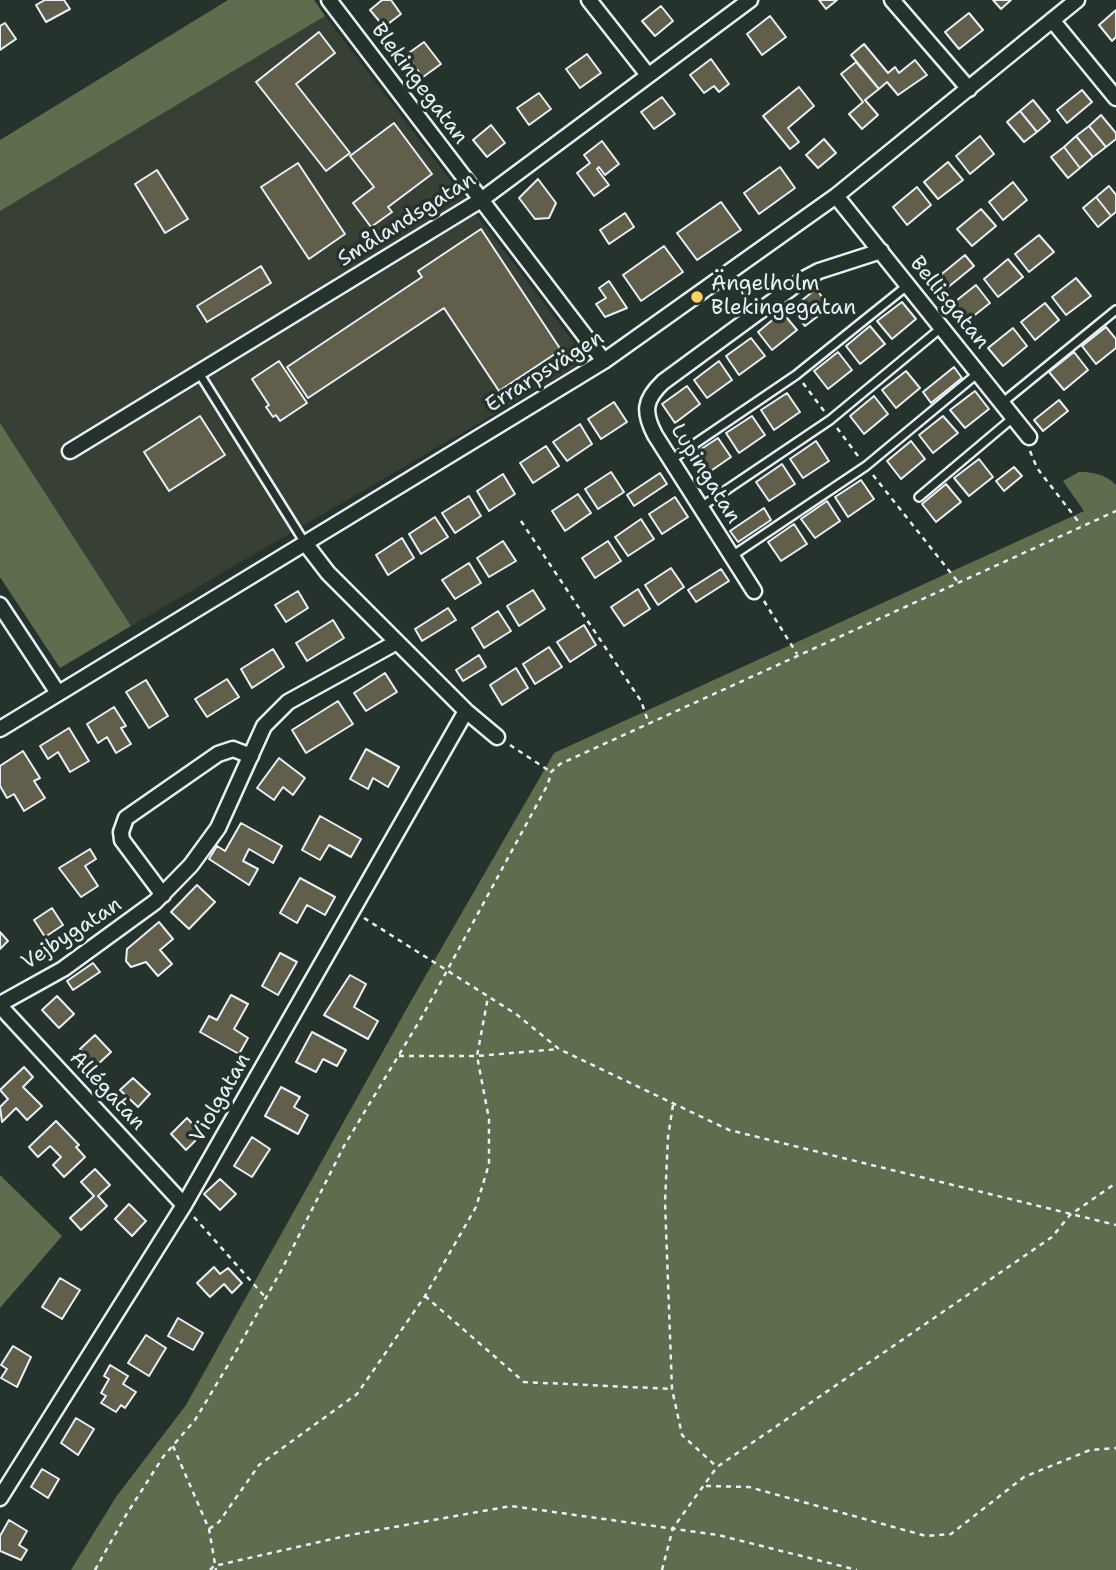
<!DOCTYPE html>
<meta charset="utf-8">
<style>
body{margin:0}
canvas{display:block;background:#26332d}
</style>
<canvas width="1116" height="1570"></canvas>
<script>
const ctx = document.querySelector('canvas').getContext('2d');
ctx.lineJoin = 'round';
function paint(path, color) { ctx.fillStyle = color; ctx.fill(path, 'evenodd'); }
function trace(path, color, width, dash) { ctx.strokeStyle = color; ctx.lineWidth = width; ctx.lineCap = dash ? 'butt' : 'round'; ctx.setLineDash(dash || []); ctx.stroke(path); }
function label(font, color, halo, rows, align = 'center') {
  ctx.font = font + ' "Shantell Sans",sans-serif'; ctx.lineWidth = 7; ctx.setLineDash([]); ctx.textBaseline = 'middle'; ctx.strokeStyle = halo; ctx.fillStyle = color; for (const [text, x, y, turn = 0] of rows) {
    ctx.save(); ctx.translate(x, y); ctx.rotate((+turn || 0) * Math.PI / 180); ctx.textAlign = isNaN(turn) ? turn : align; if (halo) ctx.strokeText(text, 0, 0); ctx.fillText(text, 0, 0); ctx.restore();
  }
}
paint(new Path2D(`
 M325 16 587 360 131 626 0 423V211Z`), '#384036');
paint(new Path2D(`
 M228 0H314L325 16 0 211V140Z
 M0 423 131 626 60 668 0 577Z
 M1079 472C1093 472 1105 474 1116 485V1570H71L116 1497 186 1405 411 1001 554 753 1084 511 1063 481Z
 M0 1175 62 1236 0 1308Z`), '#5f6d4f');
const building = new Path2D(`
 M45 0H64L70 9 46 22 36 5Z
 M382 0H391L401 14 384 27 370 10Z
 M819 0H837L826 9Z
 M993 0H1011L1001 9Z
 M661 6 673 21 655 36 642 21Z
 M1116 10V37L1112 41 1099 25Z
 M969 13 983 30 959 49 945 32Z
 M770 16 786 37 762 55 747 34Z
 M5 23 16 39 0 50V26Z
 M319 32 335 53 296 84 350 153 326 171 256 82Z
 M424 42 441 64 423 77 406 55Z
 M864 44 888 73 895 67 899 73 915 60 927 75 898 95 887 82 879 89 851 55Z
 M587 54 601 73 580 88 566 69Z
 M711 59 729 84 719 92 714 86 704 93 690 75Z
 M856 62 879 89 865 100 878 115 862 129 849 114 863 102 841 74Z
 M799 87 814 106 788 128 799 142 790 149 763 116Z
 M1082 90 1092 102 1067 123 1057 110Z
 M539 93 551 109 529 125 517 108Z
 M662 97 675 114 654 129 641 112Z
 M1033 100 1050 121 1037 132 1020 111Z
 M1020 111 1037 132 1024 142 1007 122Z
 M1101 115 1116 133V139L1106 147 1089 126Z
 M394 123 432 174 388 207 392 212 371 227 353 203 374 187 350 156Z
 M491 125 505 143 487 157 473 140Z
 M1089 126 1106 147 1093 157 1076 136Z
 M980 136 994 154 970 174 956 156Z
 M1076 136 1093 157 1080 168 1064 147Z
 M824 139 836 153 818 168 806 155Z
 M602 141 619 164 605 175 599 167 597 169 609 185 594 196 577 173 590 163 584 155Z
 M1064 147 1080 168 1068 178 1051 157Z
 M948 162 963 180 938 199 924 182Z
 M298 163 345 234 309 259 261 187Z
 M780 167 795 188 759 214 744 193Z
 M157 170 188 219 165 233 135 184Z
 M538 179 556 203 549 218 535 219 519 198Z
 M1013 182 1027 200 1003 220 989 202Z
 M1109 186 1116 195V212L1111 216 1096 197Z
 M917 187 931 205 907 225 893 207Z
 M1096 197 1111 216 1098 227 1083 208Z
 M721 202 741 230 697 260 677 233Z
 M981 209 996 226 972 246 957 229Z
 M625 213 634 227 609 244 600 230Z
 M481 229 561 350 499 391 444 308 308 398 287 367 422 277 418 271Z
 M1039 235 1054 252 1029 272 1015 254Z
 M664 246 683 272 641 301 623 275Z
 M965 255 974 266 936 297 927 286Z
 M1008 259 1023 277 998 297 984 279Z
 M261 266 271 283 207 322 197 306Z
 M1076 278 1091 296 1066 315 1052 297Z
 M609 281 627 308 605 317 596 304 606 298 599 288Z
 M976 285 990 303 966 322 952 304Z
 M816 289 830 307 805 326 791 309Z
 M902 302 916 319 892 339 877 321Z
 M1045 303 1059 320 1035 340 1021 322Z
 M782 312 797 330 772 350 758 332Z
 M870 326 885 344 860 364 846 346Z
 M1106 327 1116 339V348L1096 364 1082 346Z
 M1013 328 1027 346 1003 366 988 348Z
 M751 338 765 356 739 375 726 356Z
 M838 352 852 370 828 389 814 371Z
 M1074 352 1088 370 1064 390 1049 372Z
 M279 361 307 403 280 421 276 415 273 417 266 407 269 405 252 379Z
 M719 361 732 380 707 398 694 380Z
 M954 367 962 378 931 403 923 392Z
 M906 371 920 388 896 408 882 390Z
 M687 386 700 404 675 423 662 404Z
 M975 391 989 409 965 428 950 410Z
 M787 393 800 412 774 430 761 410Z
 M874 396 888 414 864 434 850 416Z
 M1059 400 1068 411 1043 431 1034 420Z
 M614 402 627 422 601 439 588 419Z
 M200 416 225 455 169 491 144 452Z
 M752 416 765 435 739 453 726 433Z
 M943 416 958 433 933 453 919 435Z
 M580 424 592 444 567 461 553 442Z
 M718 438 731 457 705 475 692 455Z
 M816 441 829 461 803 478 790 459Z
 M911 441 925 459 901 479 887 461Z
 M546 446 559 466 533 483 520 463Z
 M979 459 993 477 969 496 954 478Z
 M782 464 795 484 769 501 756 482Z
 M1014 467 1022 476 1004 491 996 481Z
 M611 472 624 492 598 509 585 489Z
 M660 473 667 484 634 506 627 495Z
 M503 474 515 494 489 511 477 491Z
 M861 480 874 499 848 517 835 497Z
 M946 484 961 502 936 522 922 504Z
 M578 494 591 513 565 531 552 511Z
 M469 496 481 516 455 533 442 513Z
 M675 497 688 517 662 534 649 514Z
 M827 501 840 521 815 538 801 519Z
 M764 508 771 520 738 542 730 531Z
 M435 517 448 537 421 554 409 534Z
 M641 519 654 539 628 556 615 537Z
 M794 524 807 544 781 561 768 542Z
 M402 538 414 558 388 575 376 555Z
 M503 541 516 561 489 577 477 558Z
 M608 541 621 561 595 578 582 558Z
 M469 563 481 583 455 599 442 580Z
 M671 568 684 587 658 605 645 585Z
 M721 569 729 581 696 602 688 590Z
 M638 589 650 609 624 626 611 607Z
 M533 590 545 609 519 626 507 606Z
 M298 591 308 608 286 622 275 605Z
 M448 608 456 620 422 641 415 629Z
 M498 611 511 631 484 648 472 628Z
 M333 620 344 638 307 661 296 643Z
 M584 625 596 645 570 662 557 642Z
 M549 647 562 667 535 684 523 664Z
 M273 649 284 667 252 688 241 669Z
 M479 655 486 667 463 681 456 670Z
 M516 668 528 688 502 705 490 685Z
 M385 673 397 692 366 711 354 693Z
 M227 679 239 697 207 717 195 699Z
 M146 680 168 716 149 728 126 692Z
 M338 701 353 724 306 753 292 730Z
 M114 707 126 726 121 728 131 744 116 753 107 737 98 743 87 724Z
 M69 728 89 761 70 772 58 752 48 759 40 746Z
 M366 749 399 767 388 787 373 778 368 789 350 779Z
 M23 751 40 778 34 781 45 798 24 811 14 794 7 798 0 786V766Z
 M279 758 305 778 293 795 283 787 274 800 257 788Z
 M320 816 361 839 351 857 329 845 320 860 302 850Z
 M241 823 282 846 273 863 249 849 243 861 258 869 249 885 209 859 217 846 225 851Z
 M90 849 96 859 85 866 98 886 81 897 59 868Z
 M300 878 335 897 325 915 307 905 297 923 280 913Z
 M197 885 215 902 189 929 171 912Z
 M52 908 63 925 45 937 34 920Z
 M159 922 173 939 160 950 172 964 158 976 146 962 131 967 126 961 127 949Z
 M0 932 8 941 0 949Z
 M280 953 297 962 278 995 262 986Z
 M93 963 100 972 73 990 67 981Z
 M350 975 366 984 354 1007 378 1021 368 1039 324 1015Z
 M231 995 248 1004 234 1029 248 1038 239 1054 200 1032 209 1016 217 1020Z
 M57 996 74 1014 59 1028 42 1010Z
 M312 1032 346 1050 337 1066 323 1059 316 1072 296 1062Z
 M95 1035 111 1052 96 1066 80 1049Z
 M24 1067 33 1077 23 1087 42 1106 27 1120 16 1108 2 1122 0 1107 8 1099 0 1090Z
 M133 1078 150 1094 138 1107 120 1090Z
 M281 1087 300 1097 294 1107 308 1115 298 1134 265 1116Z
 M187 1118 202 1134 186 1150 171 1134Z
 M56 1121 79 1145 76 1147 85 1157 64 1177 53 1165 61 1157 50 1146 38 1157 29 1147Z
 M252 1137 270 1149 252 1177 234 1166Z
 M95 1169 110 1185 98 1196 107 1206 81 1230 70 1218 94 1196 81 1182Z
 M220 1179 236 1194 220 1210 204 1194Z
 M129 1204 146 1221 132 1236 115 1219Z
 M214 1267 220 1274 228 1268 242 1283 232 1293 224 1284 210 1297 197 1283Z
 M60 1278 80 1290 62 1319 42 1307Z
 M178 1318 203 1333 193 1350 168 1336Z
 M146 1335 166 1348 149 1376 128 1363Z
 M13 1346 31 1357 17 1387 1 1378 7 1369 1 1365Z
 M110 1365 128 1376 123 1384 136 1392 125 1408 121 1405 116 1412 101 1403 106 1396 101 1393 109 1379 104 1376Z
 M76 1418 94 1429 78 1455 61 1443Z
 M42 1469 59 1479 48 1498 31 1487Z
 M9 1520 27 1531 19 1545 27 1550 21 1560 0 1551V1536Z`);
paint(building, '#615f4b');
trace(building, '#e8f1f8', 2);
const service = new Path2D(`
 M199 373 305 543
 M1002 403 1116 310
 M671 460 796 375 908 285
 M919 497 1014 417
 M701 507 830 420 941 328
 M732 556 866 466 978 373`);
const minor = new Path2D(`
 M329 0 604 361
 M589 0 648 75
 M892 0 969 89
 M1052 20 1116 98
 M836 196 1029 437
 M70 451 481 200 750 0
 M305 543 328 573 466 711 497 737
 M754 591 655 435C643 412 644 400 663 382L802 280 819 271 881 251
 M0 605 58 693
 M0 729 604 361 836 196 1077 0
 M163 895 122 840 121 832 126 818 218 754 233 749 251 756
 M0 1004 63 969 155 902 191 865 218 828 264 726 288 702 397 642
 M0 1006 184 1205
 M0 1498 184 1205 466 711`);
trace(service, '#e8f1f8', 12);
trace(minor, '#e8f1f8', 19);
trace(new Path2D(`
 M803 383 824 411
 M837 428 858 456
 M1030 451 1037 468 1081 525
 M873 475 958 582
 M521 521 641 701 648 721
 M764 601 797 654
 M510 745 551 772
 M364 918 516 1014 559 1049 729 1130 1116 1225
 M399 1056H477L559 1049
 M673 1105 668 1137 665 1202 672 1389 682 1435 717 1467
 M194 1217 266 1298
 M425 1296 524 1382 672 1389
 M173 1446 209 1529 216 1570
 M706 1486 749 1487 926 1536 951 1534 1024 1477 1090 1450 1116 1448
 M209 1529 219 1522 259 1465 357 1394 425 1296 476 1207 489 1164V1119L477 1056 488 997
 M95 1570 126 1515 163 1457 195 1420 234 1355 282 1269 344 1146 423 1015 548 784 551 772 560 764 1116 511
 M210 1570 214 1566 350 1535 511 1506 718 1535 857 1570
 M662 1570 673 1528 717 1467 1052 1237 1070 1215 1116 1183`), '#e8f1f8', 2.5, [5, 5]);
trace(service, '#26332d', 7);
trace(minor, '#26332d', 14);
for (const [x, y, r, color] of [
 [697,297,7,"#ffd166"]
]) { const dot = new Path2D(); dot.arc(x, y, r, 0, 2 * Math.PI); ctx.fillStyle = color; ctx.fill(dot); trace(dot, '#26332d', 2.5); }
label('21px', '#e8f1f8', '#26332d', [
 ["Blekingegatan",419,84,53],
 ["Smålandsgatan",407,220,-32],
 ["Bellisgatan",949,303,51],
 ["Errarpsvägen",545,372,-32],
 ["Lupingatan",705,474,58],
 ["Vejbygatan",72,934,-33],
 ["Allégatan",107,1091,47],
 ["Violgatan",221,1098,-60]
]);
label('21px', '#e8f1f8', '#26332d', [
 ["Ängelholm",711,285],
 ["Blekingegatan",711,309]
], 'left');
</script>
